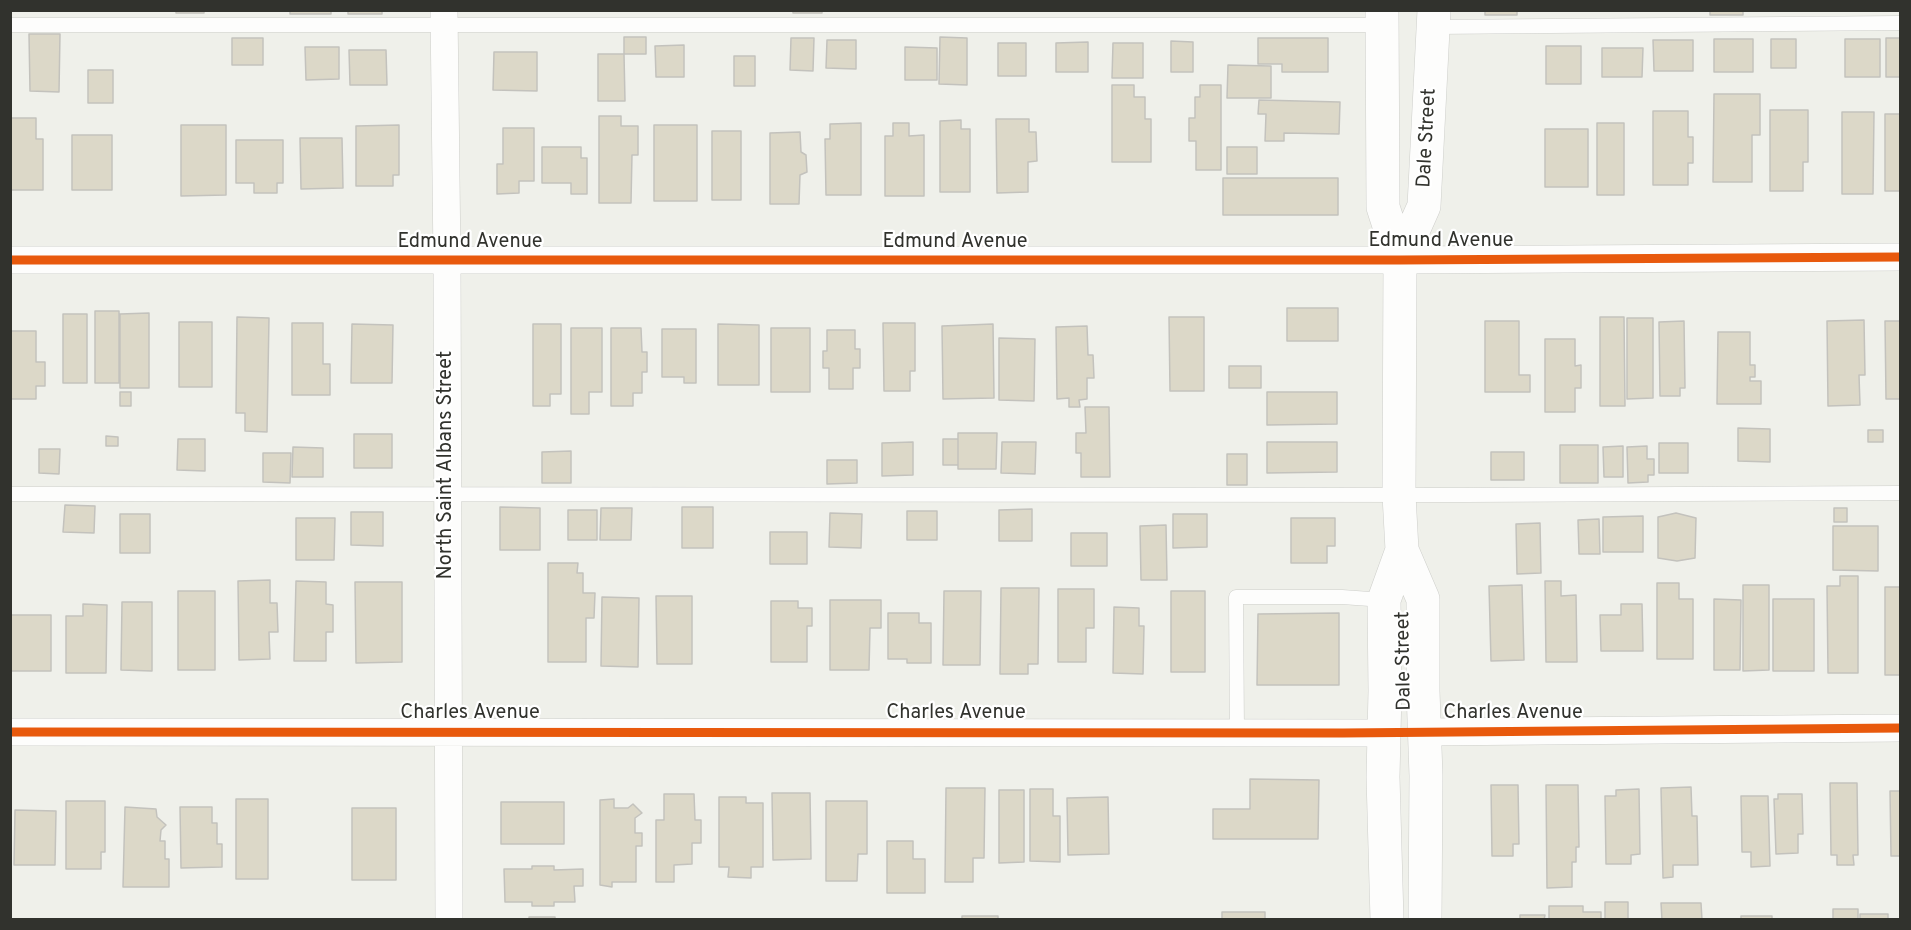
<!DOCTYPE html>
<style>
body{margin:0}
#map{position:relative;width:1911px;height:930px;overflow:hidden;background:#eff0ea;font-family:Overpass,sans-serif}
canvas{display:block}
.frame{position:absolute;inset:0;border:12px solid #31322d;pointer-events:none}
</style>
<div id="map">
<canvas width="1911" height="930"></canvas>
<div class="frame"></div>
</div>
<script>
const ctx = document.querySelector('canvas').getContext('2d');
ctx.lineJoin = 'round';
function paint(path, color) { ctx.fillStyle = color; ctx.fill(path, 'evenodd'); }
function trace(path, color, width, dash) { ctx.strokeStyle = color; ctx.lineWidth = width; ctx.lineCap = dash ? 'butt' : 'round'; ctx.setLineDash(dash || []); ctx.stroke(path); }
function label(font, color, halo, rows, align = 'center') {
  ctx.font = font + ' Overpass,sans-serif'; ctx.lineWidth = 4.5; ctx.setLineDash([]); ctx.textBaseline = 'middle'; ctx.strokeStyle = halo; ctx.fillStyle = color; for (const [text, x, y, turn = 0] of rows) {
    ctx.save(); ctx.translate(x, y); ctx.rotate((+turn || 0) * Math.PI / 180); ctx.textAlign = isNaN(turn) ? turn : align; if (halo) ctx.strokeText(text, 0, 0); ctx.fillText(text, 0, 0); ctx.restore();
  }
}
const building = new Path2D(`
 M176 10H204V13H176Z
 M290 10H331V14H290Z
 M348 10H382V14H348Z
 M793 10H822V13H793Z
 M1485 10H1517V15H1485Z
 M1710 10H1743V15H1710Z
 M29 34H60L59 92 30 91Z
 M624 37H646V54H624Z
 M940 37 967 38V85L939 84Z
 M232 38H263V65H232Z
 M791 38H814L813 71 790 70Z
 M1258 38H1328V72H1282V64H1258Z
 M1886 38H1900V77H1886Z
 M1714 39H1753V72H1714Z
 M1771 39H1796V68H1771Z
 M1845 39H1880V77H1845Z
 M827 40H856V69L826 68Z
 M1653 40H1693V71H1654Z
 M1171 41 1193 42V72H1171Z
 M1088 42V72H1056V43Z
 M998 43H1026V76H998Z
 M1113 43H1143V78H1112Z
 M684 45V77H656L655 46Z
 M1546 46H1581V84H1546Z
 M305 47H339V79L306 80Z
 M905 47 937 48V80H905Z
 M1602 48H1643L1642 77H1602Z
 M349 50H386L387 85H350Z
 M494 52H537V91L493 90Z
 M598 54H624L625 101H598Z
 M734 56H755V86H734Z
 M1228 65 1271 66V98H1227Z
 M88 70H113V103H88Z
 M1112 85H1134V97H1145V119H1151V162H1112Z
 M1200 85H1221V170H1196V141H1189V118H1195V97H1200Z
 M1714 94H1760V135H1752V182H1713Z
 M1259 100 1340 102 1339 134 1284 133V141H1265L1266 114H1258Z
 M1770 110H1808V162H1803V191H1770Z
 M1653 111H1688V137H1693V163H1688V185H1653Z
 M1842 112H1874L1873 194H1842Z
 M1885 114H1900V191H1885Z
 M599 116H621V126H638V155H632L631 203H599Z
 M10 118H36V139H43V190H10Z
 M996 119H1029V132H1036L1037 161 1028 162V192L997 193Z
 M961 120V129H970V192H940V121Z
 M861 123V195H826L825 139H830V124Z
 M893 123H909V136L924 135V196H885V136H893Z
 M1597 123H1624V195H1597Z
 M181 125H226V195L181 196Z
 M399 125V175H393V186H356V126Z
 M654 125H697V201H654Z
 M503 128H534V181H519V193L497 194V164H503Z
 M1545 129H1588V187H1545Z
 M712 131H741V200H712Z
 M800 132 801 152 806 155 807 172 800 175 799 204H770V133Z
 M72 135H112V190H72Z
 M300 138H342L343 188 301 189Z
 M236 140H283V183H277V193H254V183H236Z
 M542 147H581V158H587V194H571V183H542Z
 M1227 147H1257V174H1227Z
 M1223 178H1338V215H1223Z
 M1287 308H1338V341H1287Z
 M95 311H119V383H95Z
 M149 313V388H120V314Z
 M63 314H87V383H63Z
 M237 317 269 318 267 432 245 431V413H236Z
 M1169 317H1204V391H1170Z
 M1600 317H1624L1625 406H1600Z
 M1627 318H1653V398L1627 399Z
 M1864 320 1865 375H1859L1860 405 1828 406 1827 321Z
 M1485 321H1519V375H1530V392H1485Z
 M1684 321 1685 388H1680V396H1660L1659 322Z
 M1885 321H1900V399H1886Z
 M179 322H212V387H179Z
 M292 323H323V364H330V395H292Z
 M883 323H915V371H910V391H884Z
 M352 324 393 325 392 383H351Z
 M533 324H561V394H550V406H533Z
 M718 324 759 325V385H718Z
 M993 324 994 398 943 399 942 326Z
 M1087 326 1088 355H1093L1094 378H1087V399L1079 400 1080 407H1069V398L1057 399 1056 327Z
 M571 328H602V392H589V414H571Z
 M611 328H641L642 352H647V372H642V393H633V406H611Z
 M771 328H810V392H771Z
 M662 329H696V383H684V377H662Z
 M827 330H855V349H860V368H853V389H829V368H823V351H827Z
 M10 331H36V362H45V386H36V399H10Z
 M1718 332H1750V365H1755V377H1750V381H1761V404H1717Z
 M999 338 1035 339 1034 401 999 400Z
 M1545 339H1575V366L1581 365V388H1575V412H1545Z
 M1229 366H1261V388H1229Z
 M120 392H131V406H120Z
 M1267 392H1337V424L1267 425Z
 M1085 407H1109L1110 477H1081V453H1076V433H1086Z
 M1738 428 1770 429V462L1738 461Z
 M1868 430H1883V442H1868Z
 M958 433H997L996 469H958Z
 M354 434H392V468H354Z
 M106 436 118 437V446H106Z
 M178 439H205V471L177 470Z
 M943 439H958V465H943Z
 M913 442V475L882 476V443Z
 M1002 442H1036L1035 474 1001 473Z
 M1267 442H1337V472L1267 473Z
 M1659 443H1688V473H1659Z
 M1560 445H1598V483H1560Z
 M1623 446V477H1604L1603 447Z
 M1647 446V459H1654V475H1648V482L1628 483 1627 447Z
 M293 447 323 448V477H292Z
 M39 449H60L59 474 39 473Z
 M571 451V483H542V452Z
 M1491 452H1524V480H1491Z
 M263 453H291L290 483 263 482Z
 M1227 454H1247V485H1227Z
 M827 460H857V483L827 484Z
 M65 505 95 506 94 533 63 532Z
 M500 507 540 508V550H500Z
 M682 507H713V548H682Z
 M601 508H632L631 540H600Z
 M1834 508H1847V522H1834Z
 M1032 509V541H999V510Z
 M568 510H597V540H568Z
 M907 511H937V540H907Z
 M351 512H383V546L351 545Z
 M830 513 862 514 861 548 829 547Z
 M1676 513 1696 518 1695 558 1677 561 1658 558V517Z
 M120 514H150V553H120Z
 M1173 514H1207V547L1173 548Z
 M1643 516V552H1603V517Z
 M296 518H335L334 560H296Z
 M1291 518H1335V546H1327V563H1291Z
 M1599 519 1600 554H1579L1578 520Z
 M1540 523 1541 573 1517 574 1516 524Z
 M1166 525 1167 580H1141L1140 526Z
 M1833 526H1878V571L1833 570Z
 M770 532H807V564H770Z
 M1071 533H1107V566H1071Z
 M548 563H578L577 573H583V593H595L594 618H586V662H548Z
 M1840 576H1858V673H1828L1827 586H1840Z
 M270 580V603H277L278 632H269L270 659 239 660 238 581Z
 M296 581 326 582V604L333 605V632H326V661H294Z
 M1545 581H1561V596L1576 595 1577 662H1546Z
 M355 582H402V662L356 663Z
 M1657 583H1679V599H1693V659H1657Z
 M1522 585 1524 660 1491 661 1489 586Z
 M1743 585H1769V670L1743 671Z
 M1885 587H1900V675H1885Z
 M1001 588H1039L1038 664H1028V674H1000Z
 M1058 589H1094V628H1086V662H1058Z
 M178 591H215V670H178Z
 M944 591H981L980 665H943Z
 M1171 591H1205V672H1171Z
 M656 596H692V664H657Z
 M602 597 639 598 638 667 601 666Z
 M1714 599 1741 600 1740 670H1714Z
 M1773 599H1814V671H1773Z
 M830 600H881V628H870L869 670H830Z
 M771 601H798V608H812V626H807V662H771Z
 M122 602H152V671L121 670Z
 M83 604 107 605 106 673H66V616H83Z
 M1621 604H1642L1643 651H1601L1600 615H1621Z
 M1114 607 1139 608V626H1144L1143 674 1113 673Z
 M888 613H919V623H931V663H907V659H888Z
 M1339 613V685H1257L1258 614Z
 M10 615H51V671H10Z
 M1250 779 1319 780 1318 839H1213V809H1250Z
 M1830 783H1857L1858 855H1853L1854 865H1837V855H1831Z
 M1491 785H1518L1519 844H1513V856H1492Z
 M1546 785H1578L1579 847H1576V862H1572V887L1547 888Z
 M1691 787 1692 816H1697L1698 865H1673V877L1663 878 1661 788Z
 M946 788H985L984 858H973V882H945Z
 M1030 789H1053V816H1060V862L1030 861Z
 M1639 789 1640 854 1631 855V864H1606L1605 796H1616V790Z
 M999 790H1024V862L999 863Z
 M1890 791H1900V856H1891Z
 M772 793H810L811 859 773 860Z
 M664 794H694L695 820H701V843H692V864L674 865V882H656V820H664Z
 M1778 794H1802L1803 834H1798V853L1776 854 1774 799H1778Z
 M1741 796H1768L1770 866 1751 867V852H1742Z
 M719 797H746V803H763V867H751V878L728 877 729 867H719Z
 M1108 797 1109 854 1068 855 1067 798Z
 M236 799H268V879H236Z
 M614 799V808H628L633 804 642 813 635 818V833H642V846H636V882H612V887L600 885V800Z
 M66 801H105V852H101V869H66Z
 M826 801H867V854H858L857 881H826Z
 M501 802H564V844H501Z
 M125 807 156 809 157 817 166 825 161 830 160 841H165V859H169V887H123Z
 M180 807H212V823H217V844H222V867L181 868Z
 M352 808H396V880H352Z
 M15 810 56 811 55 865H14Z
 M887 841H913V859H925V893H887Z
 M532 866H554V870L583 869V886H574L575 902H554V906H532V902H505L504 869H532Z
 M1605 902H1628V920H1605Z
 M1661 903H1701L1702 920H1662Z
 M1549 906H1583V912H1601V920H1549Z
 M1833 909H1858V920H1833Z
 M1222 912H1265V920H1222Z
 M1860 914H1888V920H1860Z
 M1520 915H1545L1544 920H1520Z
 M962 916H998V920H962Z
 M1741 916H1772V920H1741Z
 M529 917H555V920H529Z`);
paint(building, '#dcd8c8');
trace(building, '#c3c2bd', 1.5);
const lane = new Path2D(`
 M10 25H1382
 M1433 27 1900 23
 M10 494 1463 495 1900 493
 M1237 732 1236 597H1342L1384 600`);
const street = new Path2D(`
 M444 10 447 261 449 920
 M10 260H1400L1900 257
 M10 732 1383 733
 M1424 732 1900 728`);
const secondary = new Path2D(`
 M1382 10 1383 207 1400 260 1399 495 1402 550 1423 599V691L1426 776 1425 920
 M1400 260 1424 206 1434 10
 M1387 920 1383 777 1385 691 1384 600 1402 550`);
trace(lane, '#cdceca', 15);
trace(street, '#cdceca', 28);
trace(secondary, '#cdceca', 34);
trace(lane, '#fdfdfc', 14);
trace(street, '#fdfdfc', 27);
trace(secondary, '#fdfdfc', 33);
trace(new Path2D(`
 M10 260H1400L1900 257
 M10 732 1343 733 1900 728`), '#e8590c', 9);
label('20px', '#31322d', '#fff', [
 ["Dale Street",1428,138,-87],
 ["Edmund Avenue",1441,242],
 ["Edmund Avenue",470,243],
 ["Edmund Avenue",955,243],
 ["North Saint Albans Street",447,465,-90],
 ["Dale Street",1405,661,-91],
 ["Charles Avenue",470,714],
 ["Charles Avenue",956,714],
 ["Charles Avenue",1513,714]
]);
</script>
